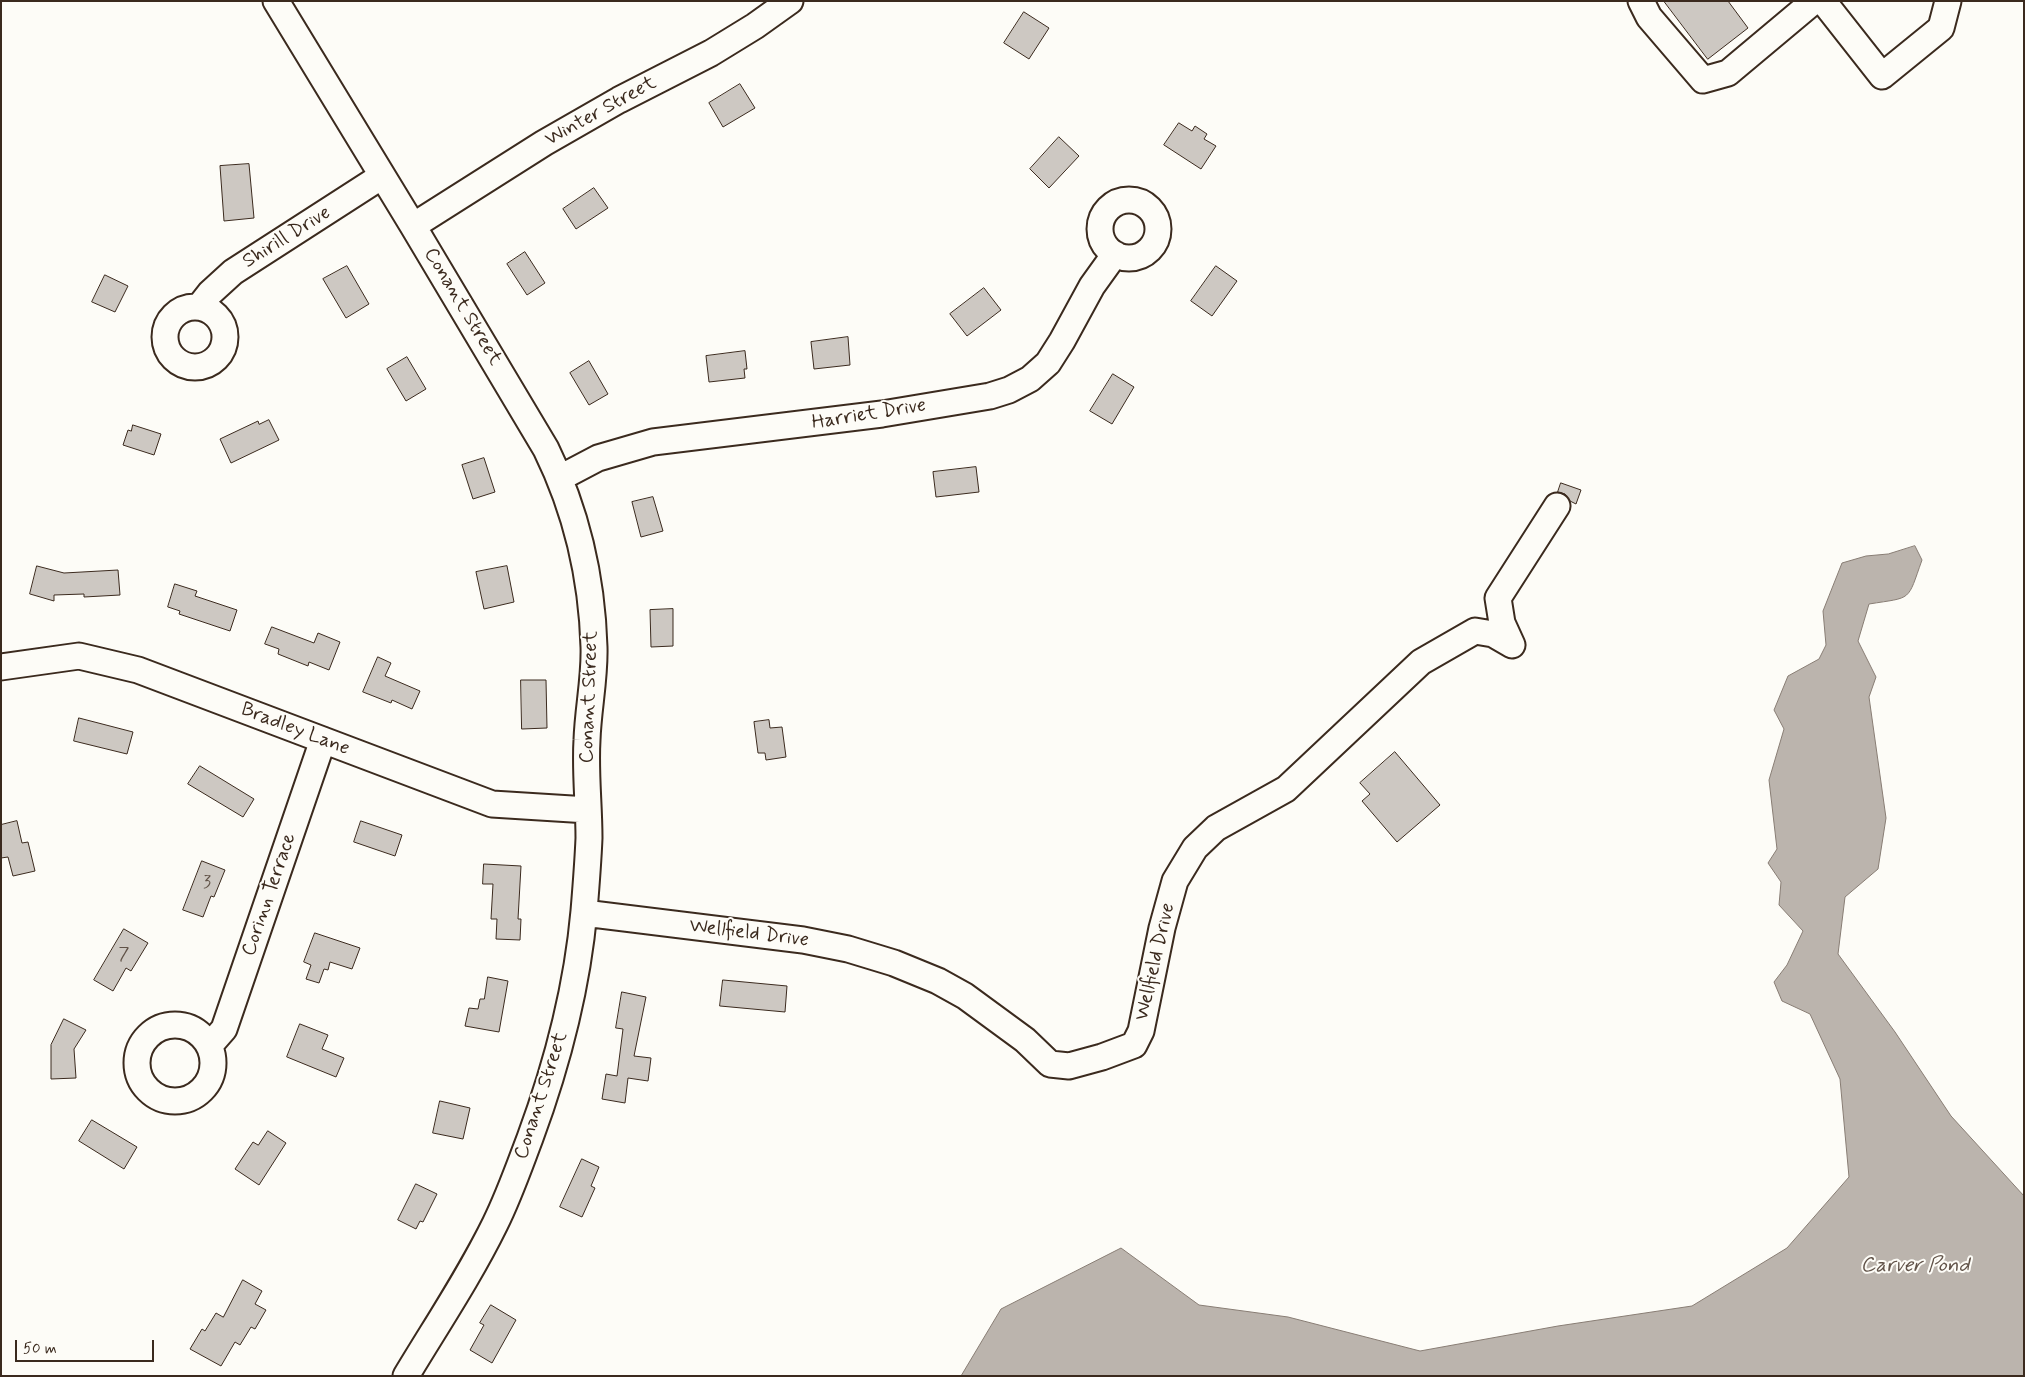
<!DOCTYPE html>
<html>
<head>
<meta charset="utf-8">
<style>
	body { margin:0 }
	#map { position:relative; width:2025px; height:1377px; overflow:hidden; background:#fdfcf7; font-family:Mynerve,sans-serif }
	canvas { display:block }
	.frame { position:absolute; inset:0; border:2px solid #3b2a1e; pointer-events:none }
	.scale { position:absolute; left:15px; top:1340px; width:139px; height:22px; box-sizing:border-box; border:2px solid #3b2a1e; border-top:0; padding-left:6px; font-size:15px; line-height:18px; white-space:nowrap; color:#3b2a1e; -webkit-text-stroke:4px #fdfcf7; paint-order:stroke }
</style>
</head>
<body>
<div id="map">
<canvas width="2025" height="1377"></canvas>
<div class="frame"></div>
<div class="scale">50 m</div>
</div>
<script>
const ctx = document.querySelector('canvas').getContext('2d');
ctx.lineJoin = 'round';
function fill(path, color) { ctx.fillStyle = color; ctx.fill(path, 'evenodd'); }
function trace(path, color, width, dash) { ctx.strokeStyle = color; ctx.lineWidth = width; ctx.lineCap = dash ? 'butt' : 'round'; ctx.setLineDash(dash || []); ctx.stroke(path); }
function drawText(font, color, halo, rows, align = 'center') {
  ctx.font = font + ' Mynerve,sans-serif'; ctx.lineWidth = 4; ctx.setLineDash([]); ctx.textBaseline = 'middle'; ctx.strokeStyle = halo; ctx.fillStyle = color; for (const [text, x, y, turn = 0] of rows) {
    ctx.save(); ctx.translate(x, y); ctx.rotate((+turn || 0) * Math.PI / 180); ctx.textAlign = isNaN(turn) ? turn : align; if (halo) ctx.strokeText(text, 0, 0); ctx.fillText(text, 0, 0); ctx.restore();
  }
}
const water = new Path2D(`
	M1915,546l7,14c-15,42 -9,37 -53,44l-11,37 18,36 -7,20 17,121 -8,51 -33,28 -7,57 57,78 56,84 73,80v180h-1063l40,-67 120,-61 78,57 89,12 132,34 138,-25 134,-20 95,-58 62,-71 -9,-98 -30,-65 -28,-13 -8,-19 13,-17 16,-34 -24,-26 2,-23 -13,-19 9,-14 -8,-69 15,-51 -10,-19 14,-34 31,-17 7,-14 -3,-34 19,-48 24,-7 22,-2z`);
const building = new Path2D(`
	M1664,1h64l20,27 -40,31z
	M1024,12l25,16 -20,31 -25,-16z
	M740,84l15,24 -32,19 -14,-24z
	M1179,123l13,8 3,-5 12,8 -3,5 12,7 -15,23 -37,-24z
	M1059,137l20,19 -30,32 -19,-19z
	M249,164l5,54 -30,3 -4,-55z
	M594,188l14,20 -32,21 -13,-20z
	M525,252l20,31 -18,12 -20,-31z
	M347,266l22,38 -23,14 -23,-39z
	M1216,266l21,15 -25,35 -21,-15z
	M105,275l23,11 -13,26 -23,-10z
	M984,288l17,22 -34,26 -17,-22z
	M848,337l2,28 -36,4 -3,-27z
	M745,351l2,18h-3l1,9 -36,4 -3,-26z
	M407,357l19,32 -20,12 -19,-32z
	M589,361l19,33 -19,11 -19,-32z
	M1113,374l21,13 -22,37 -22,-13z
	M269,420l10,20 -48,23 -11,-24 38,-18 1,3z
	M133,425l28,9 -7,21 -31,-10 5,-15 3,1z
	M484,458l11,34 -22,7 -11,-34z
	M976,467l3,25 -43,5 -3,-25z
	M1561,483l20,7 -5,14 -6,-3 -5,-7 -7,-2z
	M653,497l10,34 -22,6 -9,-35z
	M37,566l27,7 54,-3 2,25 -36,2v-3l-30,1v6l-24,-7z
	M507,566l7,36 -30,7 -8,-37z
	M175,584l22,7 -2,5 42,14 -7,21 -51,-17 1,-3 -12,-4z
	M673,609v37l-22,1 -1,-37z
	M272,627l42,16 4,-10 22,9 -11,28 -20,-8 -1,4 -30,-12 1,-5 -14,-5z
	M378,657l13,6 -6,13 35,15 -8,18 -20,-9 -1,3 -28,-11z
	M521,680h25l1,48 -25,1z
	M79,718l54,14 -6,22 -53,-13z
	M769,720l1,8 12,-1 4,30 -20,3 -1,-7h-7l-4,-31z
	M1395,752l45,53 -43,37 -35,-41 8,-7 -10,-11z
	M200,766l54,33 -11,18 -55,-33z
	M17,821l5,22 6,-1 7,29 -22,5 -5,-19 -7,1v-33z
	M361,821l41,14 -7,21 -41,-14z
	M202,861l23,9 -11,27 -3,-1 -8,21 -20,-7z
	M484,864l37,2 -3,53h3l-1,21 -24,-1 1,-20h-6l2,-35h-10z
	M124,929l24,14 -17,28 -5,-3 -13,23 -19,-11z
	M315,933l45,15 -8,21 -22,-7 -2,8 -4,-1 -5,14 -13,-4 5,-14 -7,-3z
	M488,977l20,4 -9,51 -34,-6 4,-18 9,1 2,-10h4z
	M723,980l64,6 -2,26 -65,-6z
	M622,992l24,5 -12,59 17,2 -3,23 -20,-3 -3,25 -23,-4 4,-25 11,2 6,-47 -7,-1z
	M64,1019l22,11 -12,19 2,29 -25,1v-34z
	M300,1024l28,11 -6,14 22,9 -8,19 -49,-20z
	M440,1101l30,7 -7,31 -30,-6z
	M92,1120l45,27 -13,22 -45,-28z
	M268,1131l18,12 -27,42 -24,-16 18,-27 5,3z
	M582,1159l17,8 -8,19 4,2 -13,29 -22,-10z
	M416,1184l21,10 -14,28 -3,-1 -4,8 -18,-9z
	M243,1280l19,11 -7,13 11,6 -11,19 -4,-2 -11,18 -5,-3 -14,24 -31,-17 12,-20 3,2 11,-18 7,4z
	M491,1305l25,15 -24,43 -22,-13 14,-25 -4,-2z`);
const minor = new Path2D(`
	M276,1l137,225 133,223c30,61 46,130 48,198 1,31 -6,62 -7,93 -2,32 2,65 2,98 -1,24 -3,49 -5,73 -7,78 -27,154 -54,227 -11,29 -21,58 -35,86 -26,53 -59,102 -89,152
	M1641,1l8,16 54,63 25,-7 86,-72
	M1823,1l59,75 59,-48 7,-27
	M1100 229a29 29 0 1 1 58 0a29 29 0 1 1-58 0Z
	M413,226l131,-83 75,-43 92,-47 44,-27 35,-25
	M165 337a30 30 0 1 1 60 0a30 30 0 1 1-60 0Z
	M199,307l11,-14 23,-21 149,-96
	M560,478l38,-20 55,-16 229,-28 108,-18 19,-6 21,-11 18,-16 14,-22 30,-55 23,-32
	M1,667l78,-11 59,14 354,134 96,6
	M584,913l219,27 45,9 46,14 44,18 27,15 60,44 25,24 19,2 33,-9 32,-12 7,-14 21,-103 13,-47 20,-33 21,-20 70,-39 135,-127 54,-31 18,3 19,11 -10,-22 -4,-25 59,-92
	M137 1063a38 38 0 1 1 76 0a38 38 0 1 1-76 0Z
	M210,1045l14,-16 99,-289`);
const numberNames = [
	["3",207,883],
	["7",124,955]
];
const streetNames = [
	["Winter Street",601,112,-29],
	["Shirill Drive",287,238,-32],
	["Conant Street",462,307,59],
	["Harriet Drive",869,415,-9],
	["Conant Street",590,697,-88],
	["Bradley Lane",295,730,21],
	["Corinn Terrace",270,895,-71],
	["Wellfield Drive",749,934,7],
	["Wellfield Drive",1156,962,-77],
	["Conant Street",542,1096,-72]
];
const waterNames = [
	["Carver Pond",1915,1267]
];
fill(water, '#bbb4ad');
trace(water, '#887d74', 1);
fill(building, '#cdc8c2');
trace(building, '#3b2a1e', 1);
trace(minor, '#3b2a1e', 29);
trace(minor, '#fdfcf7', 25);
drawText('18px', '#605247', null, numberNames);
drawText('20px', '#3b2a1e', '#fdfcf7', streetNames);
drawText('italic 21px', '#615349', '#fdfcf7', waterNames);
</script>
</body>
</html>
